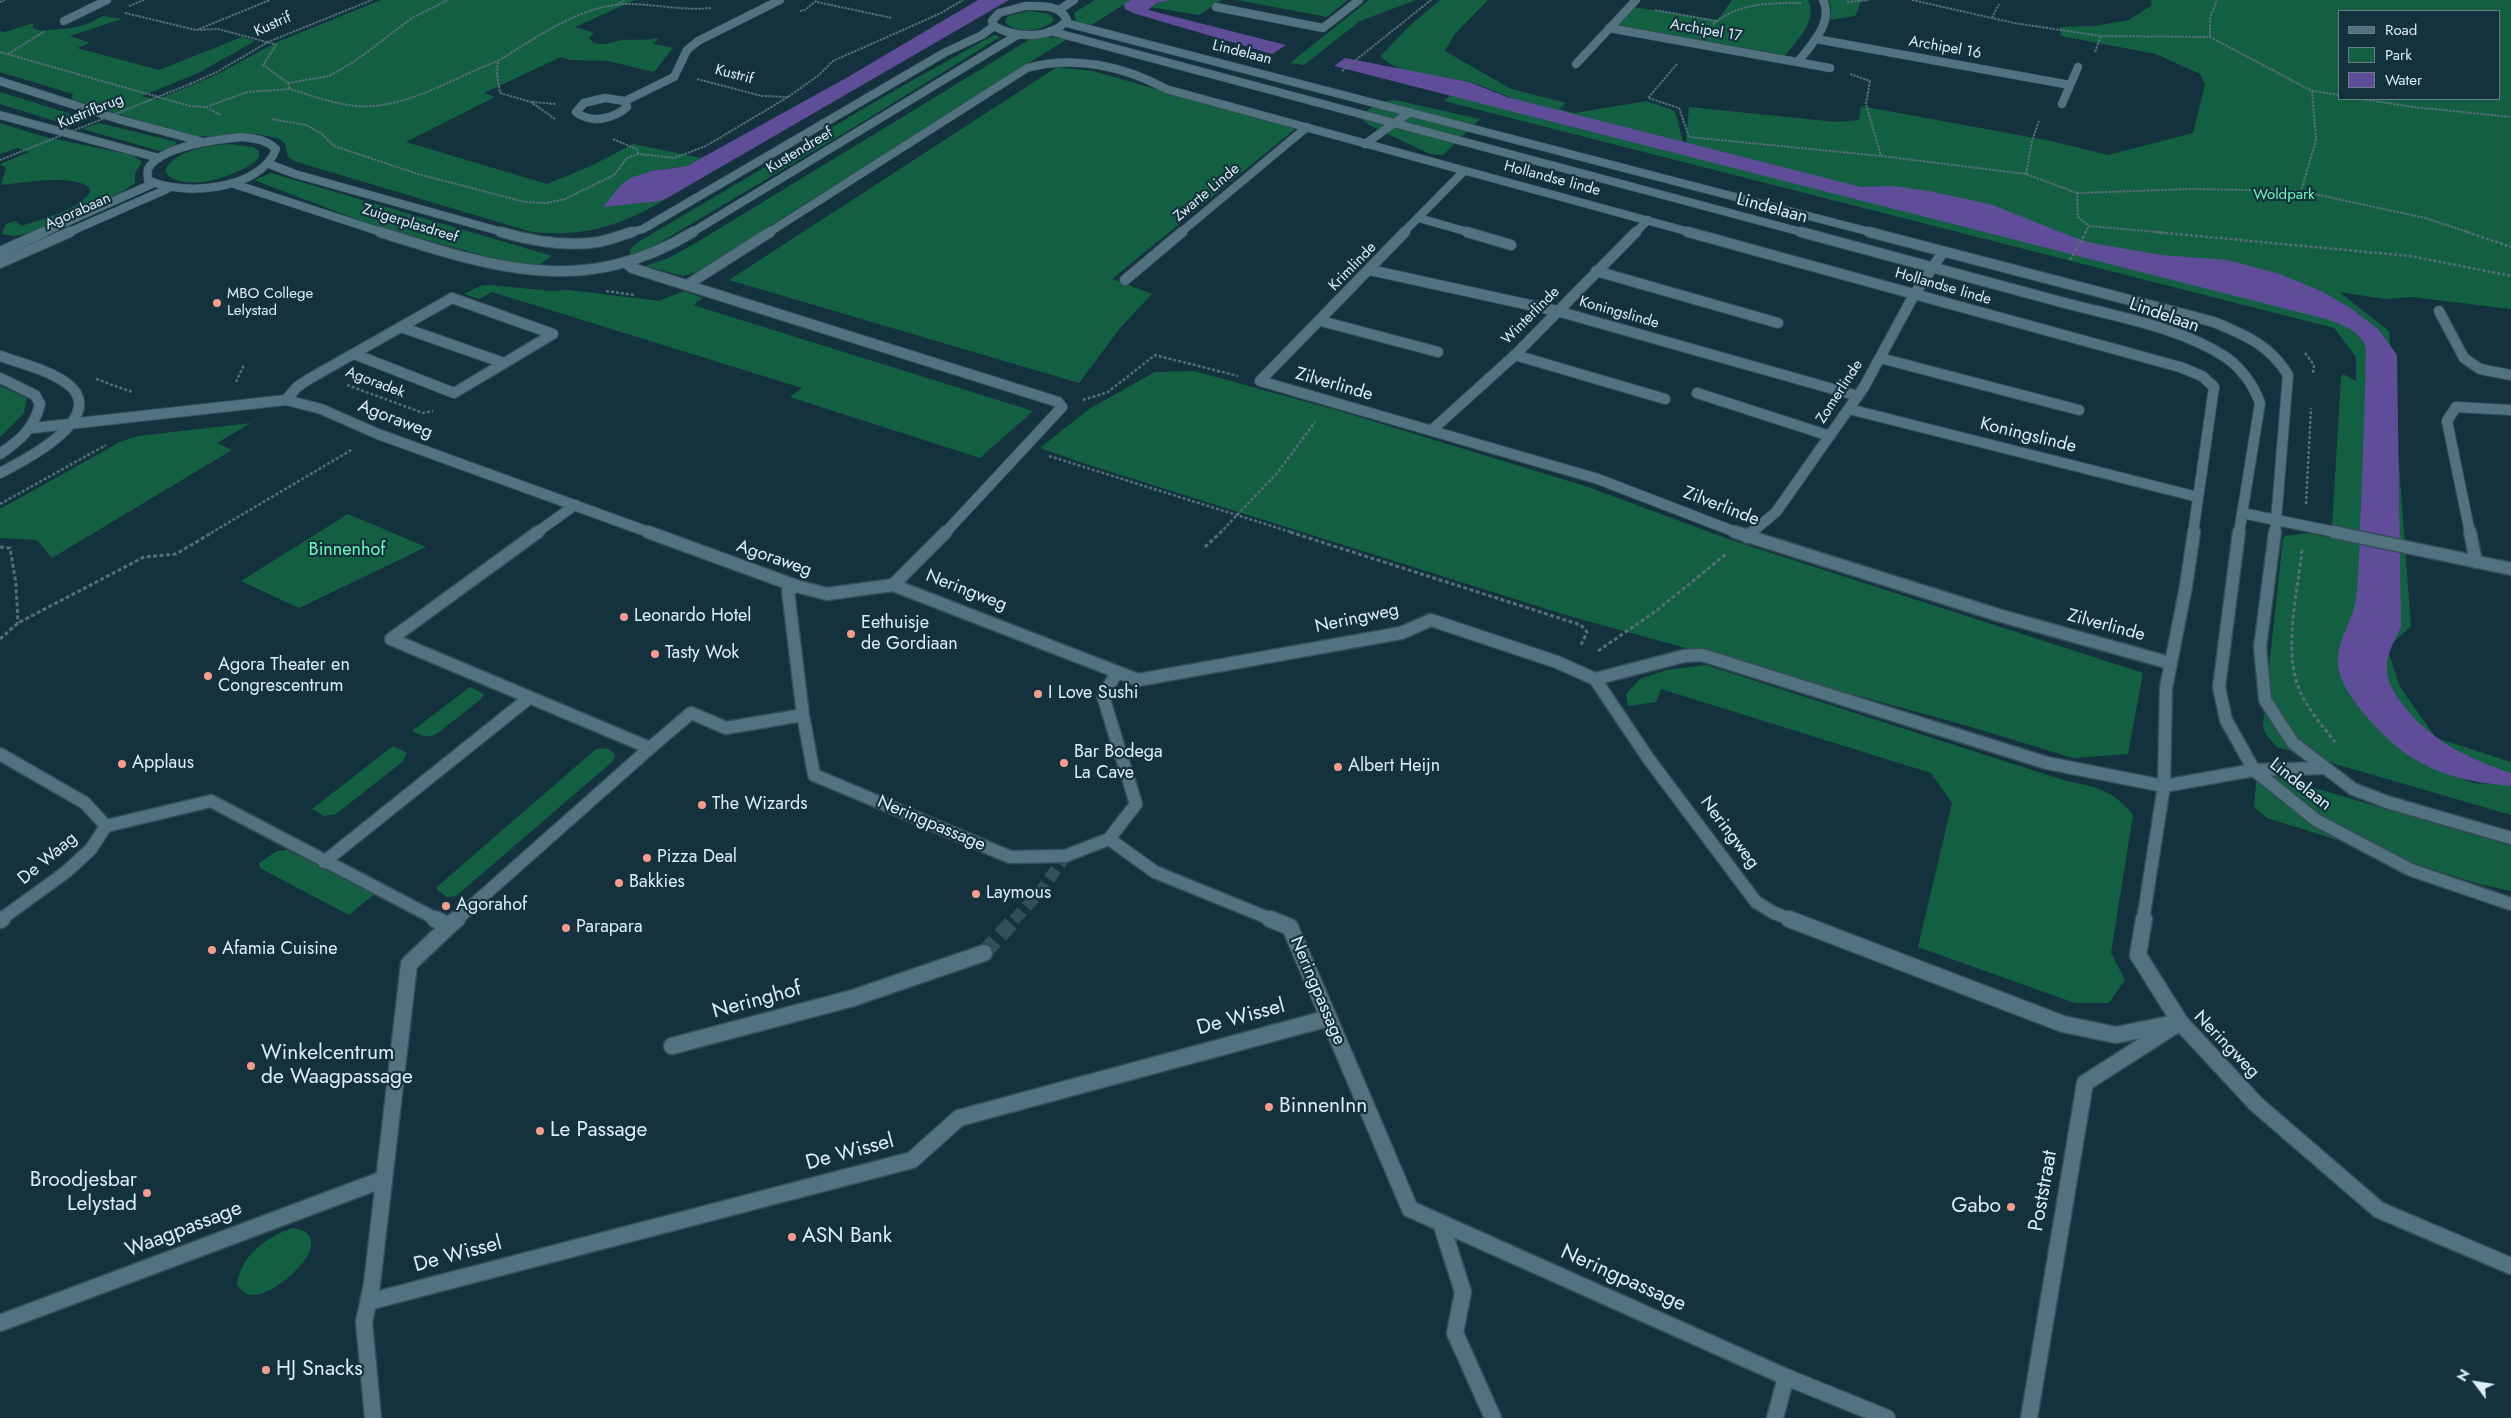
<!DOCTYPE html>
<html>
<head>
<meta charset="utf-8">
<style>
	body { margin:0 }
	#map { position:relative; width:2511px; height:1418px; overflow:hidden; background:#14323e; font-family:Jost,sans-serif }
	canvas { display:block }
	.legend { position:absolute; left:2338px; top:10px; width:162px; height:90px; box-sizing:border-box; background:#14323e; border:1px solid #647d87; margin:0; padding:6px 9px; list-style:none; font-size:15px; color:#dcedf5 }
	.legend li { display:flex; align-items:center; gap:10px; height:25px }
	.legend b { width:25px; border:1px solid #647d87 }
	.north { position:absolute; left:2451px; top:1358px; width:50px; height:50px; -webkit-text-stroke:4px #14323e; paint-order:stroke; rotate:301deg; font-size:14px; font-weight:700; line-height:20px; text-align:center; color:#dcedf5 }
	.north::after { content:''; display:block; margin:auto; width:18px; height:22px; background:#dcedf5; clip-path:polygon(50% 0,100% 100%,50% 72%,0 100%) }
</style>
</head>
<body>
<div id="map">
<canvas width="2511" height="1418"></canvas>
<ul class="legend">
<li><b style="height:6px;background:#537280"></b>Road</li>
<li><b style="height:14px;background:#126041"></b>Park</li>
<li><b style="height:14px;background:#604d99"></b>Water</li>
</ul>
<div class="north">N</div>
</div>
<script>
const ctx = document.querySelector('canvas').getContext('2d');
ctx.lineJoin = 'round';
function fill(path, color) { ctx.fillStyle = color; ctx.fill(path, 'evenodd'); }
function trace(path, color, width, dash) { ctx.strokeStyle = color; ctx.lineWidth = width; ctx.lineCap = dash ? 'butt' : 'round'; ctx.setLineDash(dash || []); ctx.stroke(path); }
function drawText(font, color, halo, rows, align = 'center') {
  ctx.font = font + ' Jost,sans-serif'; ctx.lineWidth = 4.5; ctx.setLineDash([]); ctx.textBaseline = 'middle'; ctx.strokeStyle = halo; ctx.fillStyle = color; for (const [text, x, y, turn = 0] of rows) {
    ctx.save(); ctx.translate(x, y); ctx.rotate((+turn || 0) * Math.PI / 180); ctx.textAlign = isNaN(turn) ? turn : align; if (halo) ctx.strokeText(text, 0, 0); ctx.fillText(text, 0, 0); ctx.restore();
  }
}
const green = new Path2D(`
	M381,0h254l-60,27 19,6 -5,5c7,11 23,4 33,2 13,-1 25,1 37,-2l-6,6 20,4 -19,24 -46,-11 -38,-1 -9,-3 -77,36 11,4 -89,45 141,42 44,-18 42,-22 68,14 -14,8 -35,5 8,30 9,-4c-42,27 -86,41 -137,35l-235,-70 -9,-5 -3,-13 -5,-5 -22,-5 -49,3 -24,-2 -114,-36 2,-5 -73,-22v-41l5,1 28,-9v5l9,3 30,-3 13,-3 18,-9 19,3 -52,17 20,7 -13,5 82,22 83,-33 13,4 -57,32 -56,23 14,4 60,-25 61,-33z
	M1095,0h36l-43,27 -12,-6 -2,-8z
	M1171,0h50l-22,15 -49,-8 6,-4z
	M1237,0h111l-21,17z
	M1369,0h47l-56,21 -56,44 -14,-2z
	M1440,0h48l-34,35 -9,16 66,38 55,14 -7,6 16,4 72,-12 28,10 8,31 3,1 3,-36 148,15 22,-2 2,-14 190,35 57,14 85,-22 12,-48 -5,-11 -44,-20 -95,-18 -1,-9 34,-1 35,-6 23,-15 -1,-5h360v309l-99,-12 -27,2 -46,-7 50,39 22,295 -24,22 13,39 36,51 75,24v53l-234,-68 -12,-14 -2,-9 20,-186 2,-2 24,-3 41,9v-12l-18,-4 9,-149 2,-3 13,7v-24l-22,-29 -890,-227 16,-13 58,12c-16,-5 -32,-13 -48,-18 -26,-7 -72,-5 -89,-26l25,-27zM2340,11h160v88h-160zM2418,762l85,23 -29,-2z
	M1732,0h76c10,20 -11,41 -23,55l-169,-30 17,-18 85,13z
	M1828,0h34l-7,16 -25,4 1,-13z
	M1029,11l21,3 4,6c-9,12 -40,14 -49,2l3,-6z
	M994,35l6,2 -144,89 -219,130 -7,-2v-5l10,-8 250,-148z
	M1047,37l20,2 -370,233 -14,4 -38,-10 24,-8 30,-17 333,-203z
	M1057,67l36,4 202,58 -183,150 40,15 -32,34 -41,55 -350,-103z
	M0,92l84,26 -16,7 -68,-21z
	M1395,100l85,19 -37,36 -13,-1 -59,-28 -8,-6c2,-14 20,-19 32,-20z
	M0,123l45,14 88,18 9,7 -7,11v10l-14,10 -92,41 -15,2 -12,-2 4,-10 10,-3 5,5c16,-5 64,-18 69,-35l-1,-4c-20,-13 -65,-4 -88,-2l5,-17 -6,-4 29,-12 -12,-4 -17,6z
	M99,123l78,19 -2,3 -15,6 -78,-22z
	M230,144l23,3 6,4v6c-13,18 -80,39 -94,14 10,-22 44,-25 65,-27z
	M271,173l281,83 -13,9 -16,1 -149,-40 -120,-46z
	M489,285l64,6 16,-1 90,11 25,-10 19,7 -10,7 340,106 -53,47 -190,-61 12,-9 -310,-96 -13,7 -15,-5 16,-8z
	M1194,371l146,40 248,76 143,53 412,133 -15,81 -55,4 -105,-32 -402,-111 -480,-151 -46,-16 49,-39 66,-37z
	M0,386l27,12 -3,15 -24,24z
	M251,423l-34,20 15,7 -180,108 -15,-18 -37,-2v-29l122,-68 16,-5z
	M348,514l78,33 -127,61 -58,-27z
	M1706,665l360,116c31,6 47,9 67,34l-22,138 14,27 -16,23h-34l-157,-56 34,-144 -21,-30 -270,-84 -5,13 -28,4 -2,-12 14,-15 27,-9z
	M470,687l14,7 -4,6 -41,32c-10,7 -17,4 -27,-1z
	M393,746l14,7 -5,9 -66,52 -12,2 -12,-7z
	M606,748l9,6 -2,7 -157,135 -9,1 -10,-7 1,-4 158,-137z
	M2257,771l254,75v45l-32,-7 -212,-66 -13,-11z
	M287,850l87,44 -25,21 -89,-47 -1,-5 18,-12z
	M293,1228c49,7 -13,67 -40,67 -7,0 -12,-5 -16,-10 3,-29 30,-49 56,-57z`);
const water = new Path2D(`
	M978,0h31l-340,197 -9,4 -57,6 20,-24 10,-6 19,-6 35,-5 161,-89z
	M1131,0h40l-15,3 -8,7 138,35 -14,9 -139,-41 -8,-4 -1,-5z
	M1345,58l124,24 38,15 354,90 32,-1 36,5 64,14 77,31 22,7 70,12 65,5 53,14 43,18 29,17 27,21 18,25 4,272c-7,15 -15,27 -14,43 0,11 6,20 11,28 27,40 68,60 113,75v13c-63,-5 -104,-21 -145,-70 -11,-13 -23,-29 -27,-45 -6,-26 14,-48 17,-73 4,-31 3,-63 5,-94 2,-52 4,-104 5,-156 -6,-25 -54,-32 -76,-38l-956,-244z`);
const minorTunnelFar1 = new Path2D(`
	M1014,920l27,-29 24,-35`);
const minorTunnel = new Path2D(`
	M984,953l31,-34`);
const pathFar2 = new Path2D(`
	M1912,0l102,23 87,13 109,1 102,54 4,49 -15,51
	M0,2l5,-2
	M817,2l75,16
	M1847,2l22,-2
	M617,5l7,-5
	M129,6l15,-6
	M1655,10l61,11
	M800,11l5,-1 12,-10
	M125,13l71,17 22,-1 56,15 2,1 -13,20 25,18 2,6c26,8 54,19 82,17 44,-3 85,-30 126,-45
	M1992,18l7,-14
	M1713,24c26,-21 55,-21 88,-21
	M199,29l71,-29
	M2210,37v-19l7,-18
	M0,52l190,54 16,1 15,8
	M2095,52l6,-16
	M8,54l37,-23
	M1677,64l-29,34 31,10 10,29 192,19 145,18 51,19 1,24 11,9 79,7
	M1342,71l89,-71
	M1850,74l20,7 -4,23 15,52
	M697,79l65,17 26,1
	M288,83l41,-7 26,-15 57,-43 36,-18
	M190,84l27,-12 51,-30 104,-42
	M2312,91l28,4
	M2362,99l51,8 98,10
	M532,102l24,2
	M206,107l41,-15 43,-3
	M272,119l34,6 16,9 12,12 84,28 107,28 22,1 18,-4 49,-24 13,-17 12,-4 35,4 32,-12 82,-49 31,-22 14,-14 108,-48 22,-13
	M555,119l-24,-17 -31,-9 -3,-19 1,-13c38,-23 82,-56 129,-57 28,0 56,7 84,4
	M613,139l23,10 3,5
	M2026,174l6,-33 7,-20
	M2077,193l114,-4 110,2 124,27 46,15
	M2085,233l4,-7`);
const pathFar1 = new Path2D(`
	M2155,232l255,24 101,20
	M2467,232l44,15
	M2070,260l16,-28
	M606,291l29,4
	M2305,353l9,12 -1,9
	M96,379l36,13
	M236,382l8,-17
	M347,385l76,28 10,-2
	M1083,400l25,-8 47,-37 83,21
	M1049,456l245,77
	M0,504l106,-59
	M2306,504l5,-96
	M211,533l142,-84
	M1220,533l58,-61 37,-50`);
const path = new Path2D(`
	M1290,532l291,93 6,7 -7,15
	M0,547l10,1 6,36 2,39
	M1205,547l16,-15
	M2302,550c-4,41 -17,89 -6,130 6,23 25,44 39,62
	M0,639l18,-16 126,-66 32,-3 37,-22
	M1598,651l58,-40 70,-57`);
const serviceFar3 = new Path2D(`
	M1419,218l52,15
	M1180,233l127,-106`);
const serviceFar2 = new Path2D(`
	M1467,232l44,13
	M1596,271l182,52
	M1125,280l57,-48
	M1321,321l117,31
	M401,327l103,36
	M354,354l100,39 99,-59 -101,-36
	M1515,355l150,44
	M1880,358l199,52
	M1697,393l133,43
	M2242,513l98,20
	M2470,533l-23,-112 9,-14 55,3`);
const serviceFar1 = new Path2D(`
	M2334,532l177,37
	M2470,532l6,30
	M0,754l85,49 21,23 -15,23 -25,23 -66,48`);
const service = new Path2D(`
	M0,920l2,-1`);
const pedestrianFar2 = new Path2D(`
	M1370,270l187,41 301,85
	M1849,409l349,88
	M536,533l39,-28`);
const pedestrianFar1 = new Path2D(`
	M538,532l-147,107 259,109 41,-35 35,15 77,-13
	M796,586l-8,5 15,124 11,60 196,82 55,-1
	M106,826l105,-25 227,119
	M1109,839l46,33 118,48
	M324,862l205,-164
	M456,920l194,-172`);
const pedestrian = new Path2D(`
	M1270,919l20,8 120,282 376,168 101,41
	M449,926l8,-7
	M1441,1223l22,69 -8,41 38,85
	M368,1302l544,-142 47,-42 370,-100
	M0,1323l384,-144
	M373,1418l-9,-96 8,-38 37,-320 40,-38 -14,-7
	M1775,1418l11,-41
	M2029,1418l56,-335 89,-57`);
const minorFar3 = new Path2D(`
	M1216,7l107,21 36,-28
	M64,21l43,-21
	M1609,28l221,40
	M1816,39l254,46
	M1798,62c13,-17 36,-40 25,-62
	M1576,64l60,-64
	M605,98l20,3 2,6c-14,12 -36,17 -51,5l8,-9z
	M625,101l49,-24 13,-27 11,-9 82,-41
	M2062,104l16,-37
	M1365,144l45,-32
	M768,233l259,-165c47,-13 97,-2 139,21l527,144
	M1403,233l61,-62
	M1635,233l13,-13`);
const minorFar2 = new Path2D(`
	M1688,232l492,135 22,9 12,11 -21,146
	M625,262l7,6 426,134 4,5 -117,126
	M687,285l83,-53
	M2439,311l25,47 16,11 31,6
	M1260,381l338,98 140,54
	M1260,381l145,-149
	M286,400l11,-13 12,-8 143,-81
	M1432,430l83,-75 121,-123
	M1751,533l25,-21 88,-125 50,-92 29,-43`);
const minorFar1 = new Path2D(`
	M1735,532l263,83 172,48
	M2194,532l-8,54 -20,102 -2,98 90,-16 69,-2
	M1747,537l6,-5
	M893,585l53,-53
	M1065,856l44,-17 27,-35 -33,-108 14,-24`);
const minor = new Path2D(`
	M672,1046l181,-48 131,-45`);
const tertiaryFar3 = new Path2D(`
	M42,233l110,-49
	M67,233l100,-44`);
const tertiaryFar2 = new Path2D(`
	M0,252l44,-20
	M0,263l70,-31
	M0,356c20,7 65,18 76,37 19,32 -55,69 -76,80
	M0,378l35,17 5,9c-6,25 -20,36 -40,50
	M33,428l253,-28 35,9 57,25 273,99`);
const tertiaryFar1 = new Path2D(`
	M648,532l148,54 31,8 66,-9 245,95 263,-47 30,-13 126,42 38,17 53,79 108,144 18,11 19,7
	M1595,679l89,-23 18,-1 345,108 117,23 -21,134`);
const tertiary = new Path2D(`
	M1789,919l274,105 53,11 64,-13
	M2144,919l-6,36 42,67 76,82 123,106 132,56`);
const secondaryFar2 = new Path2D(`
	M1025,6c15,0 35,-2 42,14 -17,20 -52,18 -73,6l-2,-5 7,-8z
	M1059,10l15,-10
	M1066,23l808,210
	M1050,31l755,202
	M0,81l121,39 79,21
	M0,115l159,43
	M242,137c13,2 24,2 34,12 -15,41 -93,48 -128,31 0,-3 -1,-8 0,-11 11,-23 72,-30 94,-32z
	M269,164l26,10 211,59
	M231,183l153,50
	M628,233l15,-4 301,-176 38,-18 12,-9
	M691,233l328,-199`);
const secondaryFar1 = new Path2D(`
	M380,232c112,35 203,67 313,0
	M501,232c31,9 65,15 97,10 12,-2 23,-7 34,-10
	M1801,232c88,24 176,47 264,71 53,14 115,24 162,55 16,12 26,26 33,45l-21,130
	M1869,232l345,90c31,13 56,23 74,53l-13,158`);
const secondary = new Path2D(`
	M2239,532l-20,155 7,33 28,50 62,50 95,50 100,34
	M2275,532l-15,115 5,53 28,43 60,46 34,13 124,36`);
const pathBridge = new Path2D(`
	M0,160l190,-76`);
const markers = [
	[217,303,5,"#f49d8c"],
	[624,617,5,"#f49d8c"],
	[851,634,5,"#f49d8c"],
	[655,654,5,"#f49d8c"],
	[208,676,5,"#f49d8c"],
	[1038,694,5,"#f49d8c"],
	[1064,763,5,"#f49d8c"],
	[122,764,5,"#f49d8c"],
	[1338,767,5,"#f49d8c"],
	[702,805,5,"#f49d8c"],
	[647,858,5,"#f49d8c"],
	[619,883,5,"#f49d8c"],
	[976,894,5,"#f49d8c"],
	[446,906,5,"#f49d8c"],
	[566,928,5,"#f49d8c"],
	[212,950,5,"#f49d8c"],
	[251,1066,5,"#f49d8c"],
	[1269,1107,5,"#f49d8c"],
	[540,1131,5,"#f49d8c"],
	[147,1193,5,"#f49d8c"],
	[2011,1207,5,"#f49d8c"],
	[792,1237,5,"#f49d8c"],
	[266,1370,5,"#f49d8c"]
];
const farStreetnames = [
	["Kustrif",273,25,-24],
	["Archipel 17",1706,31,10],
	["Archipel 16",1945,48,10],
	["Lindelaan",1242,53,14],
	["Kustrif",734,75,15],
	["Kustrifbrug",91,112,-22],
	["Kustendreef",800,151,-31],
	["Hollandse linde",1552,179,15],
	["Zwarte Linde",1207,193,-40],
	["Agorabaan",78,212,-24],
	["Zuigerplasdreef",410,224,17],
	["Krimlinde",1353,267,-46],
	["Hollandse linde",1943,287,16],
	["Koningslinde",1619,313,16],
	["Winterlinde",1531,316,-45],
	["Agoradek",375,383,21],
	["Zomerlinde",1840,392,-57]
];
const farParknames = [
	["Woldpark",2284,195]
];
const farPoinames = [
	["MBO College",227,294],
	["Lelystad",227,311]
];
const streetNames = [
	["Lindelaan",1772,209,15],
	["Lindelaan",2164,316,19],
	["Zilverlinde",1334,385,16],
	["Agoraweg",395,420,21],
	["Koningslinde",2028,436,14],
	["Zilverlinde",1721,507,21],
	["Agoraweg",774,559,19],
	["Neringweg",966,591,21],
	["Neringweg",1357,619,-12],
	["Zilverlinde",2106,626,15],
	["Lindelaan",2300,785,38],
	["Neringpassage",931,824,23],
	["Neringweg",1729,833,53],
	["De Waag",48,859,-40],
	["Neringpassage",1317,991,67],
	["Neringweg",2226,1045,46]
];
const parkNames = [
	["Binnenhof",347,551]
];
const poiNames = [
	["Leonardo Hotel",634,617],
	["Eethuisje",861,624],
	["de Gordiaan",861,645],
	["Tasty Wok",665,654],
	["Agora Theater en",218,666],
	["Congrescentrum",218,687],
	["I Love Sushi",1048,694],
	["Bar Bodega",1074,753],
	["La Cave",1074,774],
	["Applaus",132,764],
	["Albert Heijn",1348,767],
	["The Wizards",712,805],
	["Pizza Deal",657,858],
	["Bakkies",629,883],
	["Laymous",986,894],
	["Agorahof",456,906],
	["Parapara",576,928],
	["Afamia Cuisine",222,950]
];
const nearStreetnames = [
	["Neringhof",757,1001,-15],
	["De Wissel",1241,1018,-15],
	["De Wissel",850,1153,-15],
	["Poststraat",2044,1191,-80],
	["Waagpassage",184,1230,-21],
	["De Wissel",458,1255,-15],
	["Neringpassage",1623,1279,24]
];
const nearPoinames = [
	["Winkelcentrum",261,1054],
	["de Waagpassage",261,1078],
	["BinnenInn",1279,1107],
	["Le Passage",550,1131],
	["Broodjesbar",137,1181,"right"],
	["Lelystad",137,1205,"right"],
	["Gabo",2001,1207,"right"],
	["ASN Bank",802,1237],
	["HJ Snacks",276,1370]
];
fill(green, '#126041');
fill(water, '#604d99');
trace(minorTunnelFar1, '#324e59', 12, [12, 6]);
trace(minorTunnel, '#324e59', 16, [16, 8]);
trace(serviceFar3, '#354d57', 9);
trace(serviceFar2, '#354d57', 12);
trace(serviceFar1, '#354d57', 15);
trace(service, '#354d57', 19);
trace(pedestrianFar2, '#354d57', 12);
trace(pedestrianFar1, '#354d57', 15);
trace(pedestrian, '#354d57', 19);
trace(minorFar3, '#354d57', 9);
trace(minorFar2, '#354d57', 12);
trace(minorFar1, '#354d57', 15);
trace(minor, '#354d57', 19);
trace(tertiaryFar3, '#354d57', 9);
trace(tertiaryFar2, '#354d57', 12);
trace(tertiaryFar1, '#354d57', 15);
trace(tertiary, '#354d57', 19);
trace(secondaryFar2, '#354d57', 9);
trace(secondaryFar1, '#354d57', 12);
trace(secondary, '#354d57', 15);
trace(pathFar2, '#546e78', 2, [2.5, 1]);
trace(pathFar1, '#546e78', 2.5, [3, 2]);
trace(path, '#546e78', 3, [4, 2.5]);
trace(serviceFar3, '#537280', 8);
trace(serviceFar2, '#537280', 10);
trace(serviceFar1, '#537280', 12);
trace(service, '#537280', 16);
trace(pedestrianFar2, '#537280', 10);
trace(pedestrianFar1, '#537280', 12);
trace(pedestrian, '#537280', 16);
trace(minorFar3, '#537280', 8);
trace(minorFar2, '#537280', 10);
trace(minorFar1, '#537280', 12);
trace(minor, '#537280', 16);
trace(tertiaryFar3, '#537280', 8);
trace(tertiaryFar2, '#537280', 10);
trace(tertiaryFar1, '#537280', 12);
trace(tertiary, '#537280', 16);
trace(secondaryFar2, '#537280', 8);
trace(secondaryFar1, '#537280', 10);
trace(secondary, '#537280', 12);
trace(pathBridge, '#546e78', 2, [2.5, 1]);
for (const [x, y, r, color] of markers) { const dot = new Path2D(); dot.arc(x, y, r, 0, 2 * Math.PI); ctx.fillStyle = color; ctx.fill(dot); trace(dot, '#14323e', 2); }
drawText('15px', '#dcedf5', '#14323e', farStreetnames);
drawText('15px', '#70f9ba', '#14323e', farParknames);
drawText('15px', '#dcedf5', '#14323e', farPoinames, 'left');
drawText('18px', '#dcedf5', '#14323e', streetNames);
drawText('18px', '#70f9ba', '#14323e', parkNames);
drawText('18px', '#dcedf5', '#14323e', poiNames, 'left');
drawText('21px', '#dcedf5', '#14323e', nearStreetnames);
drawText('21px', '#dcedf5', '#14323e', nearPoinames, 'left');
</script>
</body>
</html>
